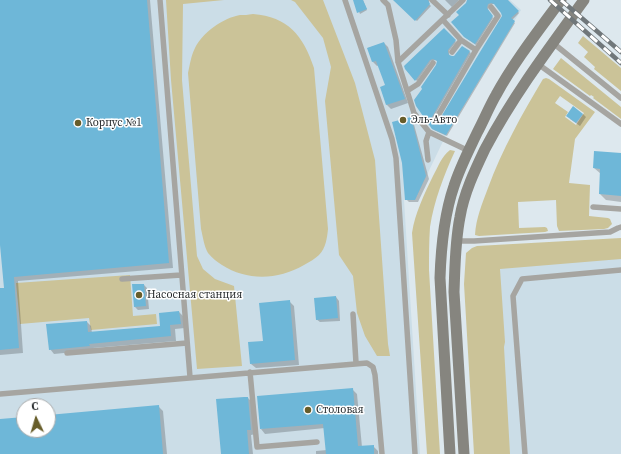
<!DOCTYPE html>
<html>
<head>
<meta charset="utf-8">
<style>
	body { margin:0 }
	#map { position:relative; width:621px; height:454px; overflow:hidden; background:#dde8ee; font-family:"Source Serif 4",serif }
	canvas { display:block }
	.north { position:absolute; left:16px; top:398px; width:40px; height:40px; box-sizing:border-box; background:#fff; border:1px solid #a8aaab; border-radius:50%; rotate:355deg; font-size:11px; font-weight:700; line-height:16px; text-align:center; color:#262a2c }
	.north::after { content:''; display:block; margin:auto; width:14px; height:18px; background:#675d2a; clip-path:polygon(50% 0,100% 100%,50% 72%,0 100%) }
</style>
</head>
<body>
<div id="map">
<canvas width="621" height="454"></canvas>
<div class="north">С</div>
</div>
<script>
const ctx = document.querySelector('canvas').getContext('2d');
ctx.lineJoin = 'round';
function fill(path, color) { ctx.fillStyle = color; ctx.fill(path, 'evenodd'); }
function trace(path, color, width, dash) { ctx.strokeStyle = color; ctx.lineWidth = width; ctx.lineCap = dash ? 'butt' : 'round'; ctx.setLineDash(dash || []); ctx.stroke(path); }
function drawText(font, color, halo, rows, align = 'center') {
  ctx.font = font + ' "Source Serif 4",serif'; ctx.lineWidth = 3; ctx.setLineDash([]); ctx.textBaseline = 'middle'; ctx.strokeStyle = halo; ctx.fillStyle = color; for (const [text, x, y, turn = 0] of rows) {
    ctx.save(); ctx.translate(x, y); ctx.rotate((+turn || 0) * Math.PI / 180); ctx.textAlign = isNaN(turn) ? turn : align; if (halo) ctx.strokeText(text, 0, 0); ctx.fillText(text, 0, 0); ctx.restore();
  }
}
const built = new Path2D(`
	M0,0h510l11,10 -75,125 -31,65h-11l16,254h-420zM24,406h24v24h-24z
	M621,244v210h-125l-11,-199z`);
const green = new Path2D(`
	M166,0h58l-41,4 -1,76 15,176 6,13 12,10 19,7 8,80 -45,3 -26,-289z
	M291,0h32l32,83 20,77 13,184 2,12h-13l-12,-20 -8,-23 -4,-37 -14,-21 -14,-154 6,-34 -8,-29 -28,-36z
	M253,14c35,3 50,21 61,54l14,161c-1,9 -2,19 -9,26 -4,4 -10,7 -15,10 -26,15 -57,16 -82,0 -5,-3 -10,-7 -14,-12 -4,-7 -5,-16 -7,-24l-13,-156c2,-9 3,-17 7,-25 7,-15 28,-30 45,-33 4,0 8,0 13,-1z
	M583,36l38,32v23l-27,-22 1,-2 -11,-10 4,-5 -10,-9z
	M561,58l60,49v12l-28,-21 1,-1 -3,-2 -1,1 -37,-27z
	M546,78l3,1 46,33 -20,27 -6,44 21,2 -1,31 19,2 2,1 2,5 -4,4 -4,1 -45,2 -2,-5 -1,-26 -38,2 1,26 26,-1 2,1 1,3 -3,1 -66,4 -4,-1c1,-17 7,-31 13,-47 14,-38 34,-74 55,-109zM560,96l24,17 -8,12 -11,-8 3,-5 -13,-9z
	M450,150l5,1c-11,24 -21,50 -25,76 -1,14 -1,29 -1,43l11,184h-13l-15,-221c3,-20 12,-38 21,-57 5,-9 8,-19 17,-26z
	M621,238v21l-121,10 5,73 -1,5 6,107h-36l-10,-170 2,-31 6,-5 5,-2z
	M130,275l3,41 23,-2 1,10 -66,6 -2,-12 -69,6 -4,-41z`);
const shadow = new Path2D(`
	M0,0h150l23,268 -155,13 5,72 -23,2v-66h5l-5,-56z
	M354,0h9l4,10 -7,4z
	M394,0h35v4l2,2 -14,15z
	M445,0h14l-7,7z
	M468,0h39l12,13 -7,7 3,3 -68,113 -13,-6 -17,-25 20,-39 1,-5 -3,-1 -4,1 -14,20 -12,-13 39,-39 12,13 -7,9v3l1,2 5,1 7,-10 9,6 -38,65v5l5,1 65,-105v-6l-8,-9h-3l-3,1 -1,5 5,8 -17,27 -10,-7 -6,-23 8,-13z
	M384,43l4,4 20,56 -17,6 -4,-4 -6,-17 5,-2 -7,-21 -2,1 -4,-4 -5,-14z
	M583,114l3,3 -6,9 -10,-7z
	M410,119l3,2 16,58 -11,23h-9l-3,-3z
	M621,154v48l-15,-2 -6,-6 1,-20 -7,-6z
	M144,285l3,3 2,21 -11,1 -3,-3z
	M336,297l3,4 1,20 -20,1 -4,-3z
	M289,301l5,5 5,59 -43,3 -5,-4z
	M179,312l5,5 1,11 -10,1 1,12 -83,7 1,2 -40,4 -4,-5 37,-27 4,4 1,7 69,-6z
	M352,389l5,5 5,53 11,-1 5,5v3h-62v-3l11,-1 -2,-22 -60,6 -4,-5z
	M248,398l5,5 3,31 -5,1 2,19h-35h4z
	M158,406l5,5 4,43h-167v-34l24,-2v12h24v-14z`);
const building = new Path2D(`
	M0,0h147l22,263 -155,14 5,71 -19,2v-62h4l-4,-43z
	M353,0h10l4,9 -10,4z
	M393,0h35l2,4 -15,17z
	M467,0h41l11,11 -8,7 4,3 -69,114 -14,-6 -16,-23 -2,-6 8,-11 -1,-2 15,-22 1,-4 -4,-2 -3,1 -15,21 -10,-12 -1,-3 40,-38 12,12 -8,10v2l1,3 3,1h2l8,-10 8,5 -38,66v2l2,3 2,1 2,-1 42,-70 22,-36 -1,-3 -7,-9 -3,-1 -3,1 -1,4 6,8 -18,28 -11,-7 -13,-15 8,-7 -3,-3 10,-9z
	M384,42l21,57 -19,6 -6,-18 5,-2 -9,-24 -4,1 -5,-14z
	M573,106l10,8 -7,9 -10,-7z
	M411,117l15,59 -11,24h-10l-3,-37 -10,-41z
	M594,151l27,2v43l-22,-2 1,-25 -7,-1z
	M132,284h12l2,22 -12,1z
	M336,296l2,22 -22,2 -2,-22z
	M290,300l5,60 -45,4 -2,-22 15,-1 -4,-38z
	M179,311l2,13 -11,1 1,11 -82,8 1,2 -41,4 -3,-26 41,-3 1,11 72,-6 -1,-13z
	M353,388l5,58 16,-1v9h-48l-3,-30 -63,5 -3,-33z
	M244,397h4l3,33h-4l2,24h-28l-5,-55z
	M159,405l4,49h-163v-35l24,-2v13h24v-15z`);
const service = new Path2D(`
	M160,0l30,377
	M345,0l47,139 4,19 19,296
	M383,0l5,5 8,35 2,22 16,51 15,19 40,19
	M432,0l16,15
	M443,20l18,20 15,10
	M553,43l68,55
	M452,52l9,-12
	M398,62l65,-62
	M538,64l83,60
	M407,91l11,-7 15,-21
	M436,119l40,-69 22,-34 -7,-9
	M428,160l-2,-19 3,-9
	M593,207l28,2
	M457,241h17l136,-9 8,-4 3,-1
	M122,279l59,-4
	M353,314l3,49
	M67,353l120,-10
	M250,372l7,75 60,-5
	M0,394l367,-31 6,4 2,8 7,79
	M525,454l-12,-158 9,-17 99,-9`);
const secondary = new Path2D(`
	M450,454l-10,-176c1,-31 4,-63 14,-92 6,-19 15,-36 23,-53 7,-13 12,-26 19,-38 18,-33 43,-65 65,-95
	M464,454l-10,-162c1,-25 1,-50 6,-75 4,-24 15,-47 25,-68 28,-53 64,-101 99,-149`);
const rail = new Path2D(`
	M550,0l71,63
	M561,0l60,52`);
const markers = [
	[403,120,4,"#675d2a"],
	[78,123,4,"#675d2a"],
	[139,295,4,"#675d2a"],
	[308,410,4,"#675d2a"]
];
const poiNames = [
	["Эль-Авто",411,120],
	["Корпус №1",86,123],
	["Насосная станция",147,295],
	["Столовая",316,410]
];
fill(built, '#cbdde7');
fill(green, '#cbc398');
fill(shadow, '#0003');
fill(building, '#6eb7d8');
trace(service, '#a6a5a1', 5.5);
trace(secondary, '#86857f', 11);
trace(rail, '#70777a', 4.5);
trace(rail, '#fff', 3, [9]);
for (const [x, y, r, color] of markers) { const dot = new Path2D(); dot.arc(x, y, r, 0, 2 * Math.PI); ctx.fillStyle = color; ctx.fill(dot); trace(dot, '#fff', 1.5); }
drawText('11px', '#262a2c', '#fff', poiNames, 'left');
</script>
</body>
</html>
